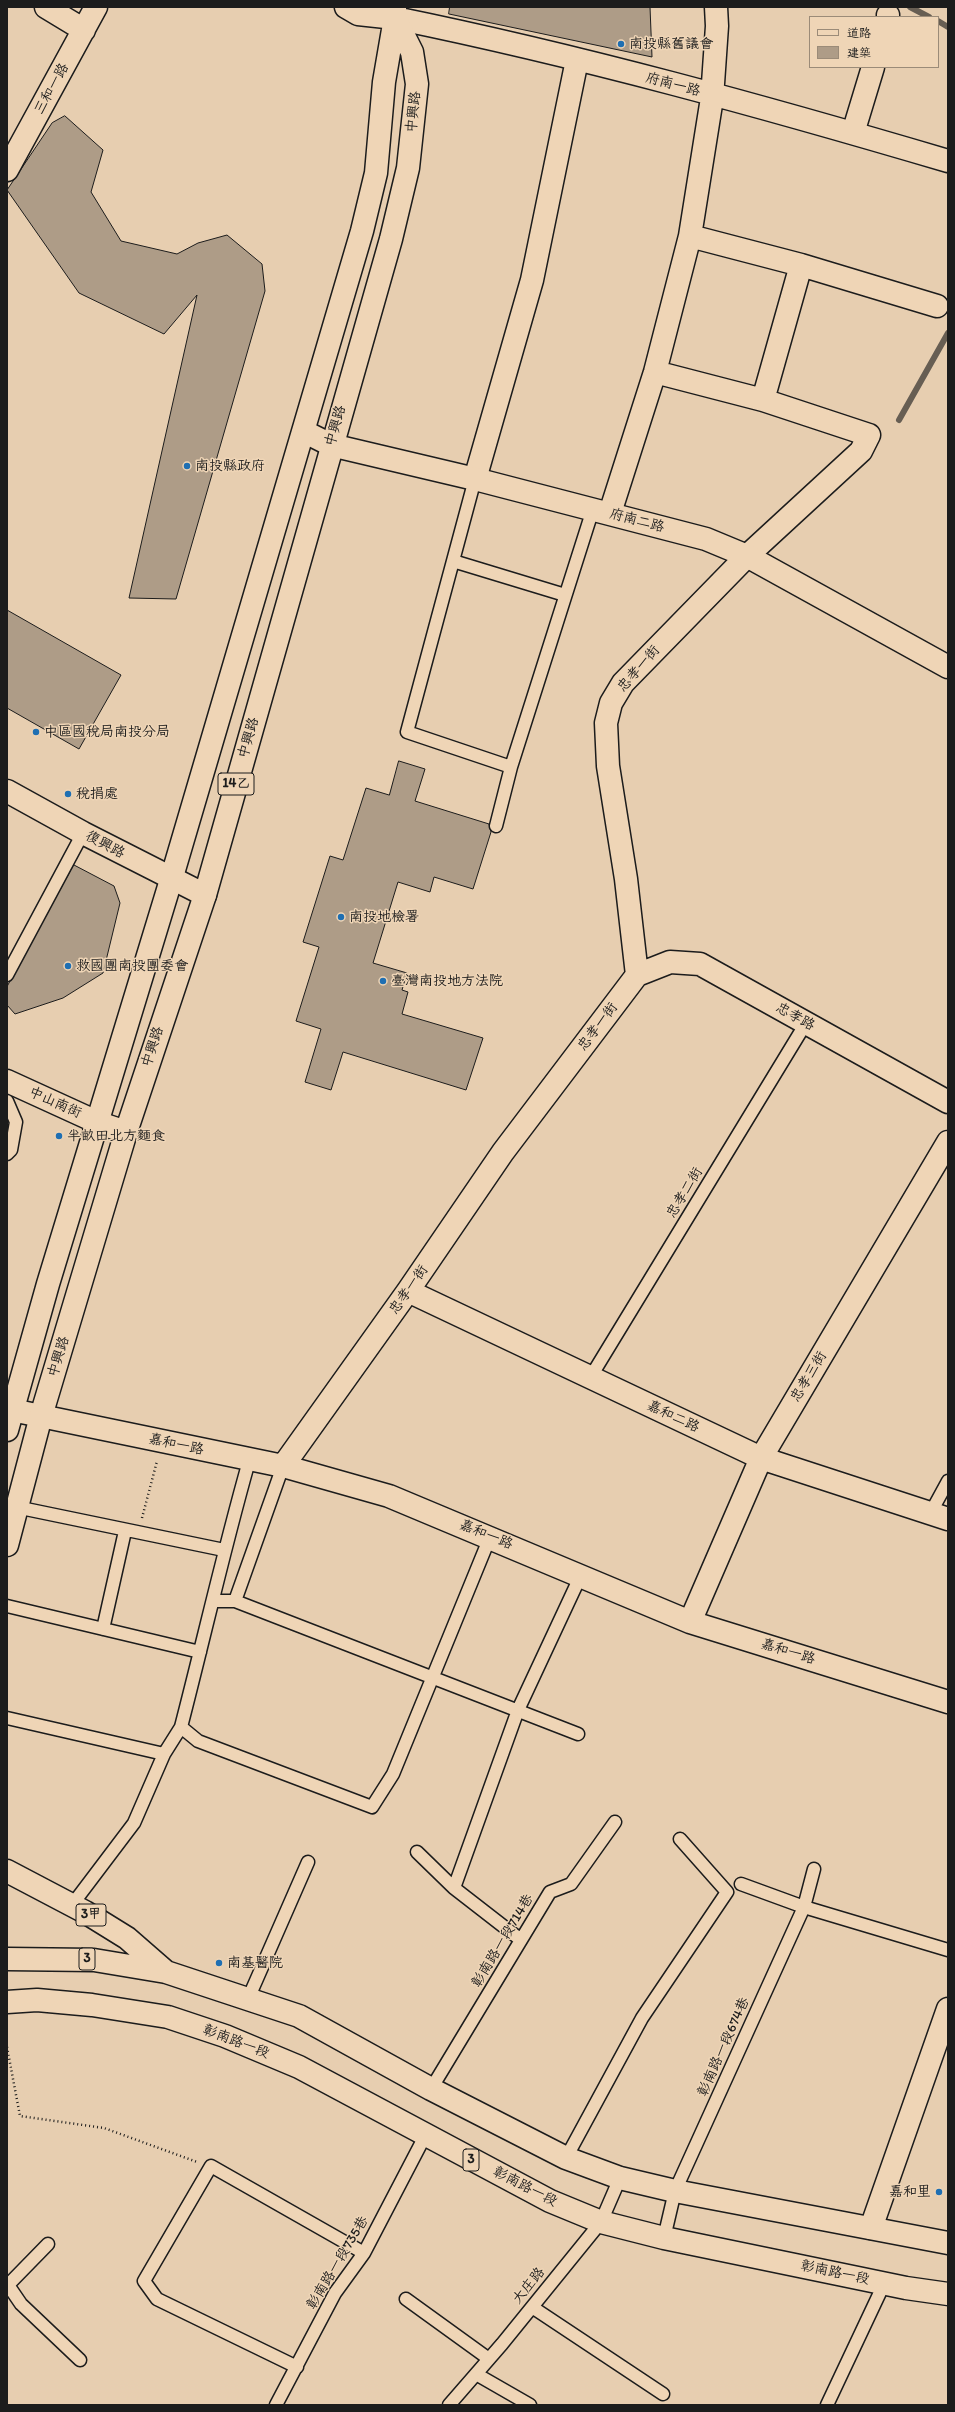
<!DOCTYPE html>
<html>
<head>
<meta charset="utf-8">
<style>
	body { margin:0 }
	#map { position:relative; width:955px; height:2412px; overflow:hidden; background:#e7ceb0; font-family:Itim,"LXGW WenKai TC",sans-serif }
	canvas { display:block }
	.frame { position:absolute; inset:0; border:8px solid #1c1c1c; pointer-events:none }
	.legend { position:absolute; left:809px; top:16px; width:130px; height:52px; box-sizing:border-box; background:#efd5b6; border:1px solid #9b8b78; margin:0; padding:5px 7px; list-style:none; font-size:12px; color:#1c1c1c }
	.legend li { display:flex; align-items:center; gap:8px; height:20px }
	.legend b { width:20px; border:1px solid #9b8b78 }
</style>
</head>
<body>
<div id="map">
<canvas width="955" height="2412"></canvas>
<div class="frame"></div>
<ul class="legend">
<li><b style="height:5px;background:#efd5b6"></b>道路</li>
<li><b style="height:11px;background:#ae9c87"></b>建築</li>
</ul>
</div>
<script>
const ctx = document.querySelector('canvas').getContext('2d');
ctx.lineJoin = 'round';
function trace(path, color, width, dash) { ctx.strokeStyle = color; ctx.lineWidth = width; ctx.lineCap = dash ? 'butt' : 'round'; ctx.setLineDash(dash || []); ctx.stroke(path); }
function fill(path, color) { ctx.fillStyle = color; ctx.fill(path, 'evenodd'); }
function drawText(font, color, halo, rows, align = 'center') {
  ctx.font = font + ' Itim,"LXGW WenKai TC",sans-serif'; ctx.lineWidth = 3; ctx.setLineDash([]); ctx.textBaseline = 'middle'; ctx.strokeStyle = halo; ctx.fillStyle = color; for (const [text, x, y, turn = 0] of rows) {
    ctx.save(); ctx.translate(x, y); ctx.rotate((+turn || 0) * Math.PI / 180); ctx.textAlign = isNaN(turn) ? turn : align; if (halo) ctx.strokeText(text, 0, 0); ctx.fillText(text, 0, 0); ctx.restore();
  }
}
const stream = new Path2D(`
	M910,7l19,10
	M938,21l10,6
	M899,420l49,-87`);
const building = new Path2D(`
	M450,7h200l2,50 -203,-43z
	M65,116l38,34 -12,42 30,49 56,13 21,-11 29,-8 35,29 3,27 -89,308 -47,-1 68,-303 -33,39 -85,-41 -72,-103 45,-67z
	M7,610l114,65 -42,74 -72,-41z
	M399,761l26,8 -10,32 74,23 2,8 -18,57 -39,-12 -4,15 -32,-10 -25,81 34,10 -5,17 6,2 -6,22 81,24 -17,52 -123,-38 -12,38 -26,-8 16,-53 -25,-8 23,-74 -16,-5 27,-86 13,4 23,-72 23,7z
	M74,865l40,21 6,17 -17,70 -40,25 -48,16 -8,-9v-18z`);
const path = new Path2D(`
	M142,1518l15,-57
	M7,2047l13,69 84,12 93,34`);
const service = new Path2D(`
	M475,479l-68,253 104,35
	M453,561l112,34
	M496,826l15,-59 82,-258
	M7,975l76,-142
	M7,1101l9,21 -5,28 -4,4
	M590,1378l216,-355
	M249,1461c-25,88 -45,177 -68,266l17,14 174,66 21,-33 97,-237
	M16,1507l208,43
	M930,1514l18,-33
	M213,1601h22l48,-135
	M235,1601l343,133
	M7,1606l193,46
	M103,1629l22,-98
	M7,1718l157,36 17,-27
	M417,1852l37,36 67,52
	M741,1884l63,23 144,43
	M454,1888l64,-178 63,-135
	M72,1905l62,-82 30,-69
	M248,1999l60,-137
	M431,2089l119,-197 21,-8 44,-62
	M566,2158l76,-140 85,-126 -47,-53
	M664,2238l11,-47 129,-284 10,-38
	M8,2285l13,19 59,56
	M7,2286l41,-42
	M406,2299l83,60
	M532,2307l131,87
	M297,2367l-140,-68 -13,-18 67,-115 153,87
	M476,2374l54,31
	M276,2405l59,-112 29,-40 61,-117
	M449,2405l53,-61 99,-122 19,-44
	M827,2405l57,-121`);
const minor = new Path2D(`
	M46,7l38,23
	M395,7v11c186,38 370,89 553,143
	M888,17v-2
	M853,133l20,-66
	M7,170l89,-163
	M690,236l111,29 136,41
	M763,400l38,-135
	M475,479l57,-199 45,-220
	M610,513l45,-141 35,-136 22,-138 5,-72 -1,-19
	M7,791l76,42 122,62
	M637,975l33,-13 30,2 248,138
	M7,1081l92,42 27,9
	M408,1291l353,167 187,61
	M7,1409l276,57 106,30 301,126 258,80
	M283,1466l125,-175 95,-139 134,-177 -11,-96 -18,-113 -2,-43 5,-20 12,-20 124,-127 114,-105 8,-16 -106,-35 -108,-28
	M690,1622l71,-164 187,-316
	M871,2228l77,-219`);
const tertiary = new Path2D(`
	M305,432l26,13 144,34 231,60 41,17 201,111`);
const primary = new Path2D(`
	M346,7l12,7 37,4
	M7,1430l41,-146 123,-404 191,-649 14,-58 8,-91 11,-64
	M7,1545l34,-129 85,-284 79,-237 186,-656 17,-71 9,-84 -5,-32 -17,-34 -13,-11
	M7,1871l78,41 42,26 39,34
	M7,1959l87,1 72,12 133,44 132,73 135,69 54,20 55,13 273,52
	M7,2002l30,-2 55,5 76,12 57,19 74,31 251,134 51,21 63,16 242,50 42,6`);
const markers = [
	[621,44,4,"#1f6fb2"],
	[187,466,4,"#1f6fb2"],
	[36,732,4,"#1f6fb2"],
	[68,794,4,"#1f6fb2"],
	[341,917,4,"#1f6fb2"],
	[68,966,4,"#1f6fb2"],
	[383,981,4,"#1f6fb2"],
	[59,1136,4,"#1f6fb2"],
	[219,1963,4,"#1f6fb2"],
	[939,2192,4,"#1f6fb2"]
];
const shields = [
	[236,784,36],
	[91,1915,30],
	[87,1959,16],
	[471,2160,16]
];
const shieldNames = [
	["14乙",236,784],
	["3甲",91,1915],
	["3",87,1959],
	["3",471,2160]
];
const poiNames = [
	["南投縣舊議會",629,44],
	["南投縣政府",195,466],
	["中區國稅局南投分局",44,732],
	["稅捐處",76,794],
	["南投地檢署",349,917],
	["救國團南投團委會",76,966],
	["臺灣南投地方法院",391,981],
	["半畝田北方麵食",67,1136],
	["南基醫院",227,1963],
	["嘉和里",931,2192,"right"]
];
const streetNames = [
	["府南一路",673,85,15],
	["三和一路",52,89,-61],
	["中興路",414,112,-84],
	["中興路",336,426,-74],
	["府南二路",637,521,15],
	["忠孝一街",639,669,-49],
	["中興路",249,738,-74],
	["復興路",105,845,28],
	["忠孝路",795,1017,29],
	["忠孝一街",598,1027,-53],
	["中興路",153,1047,-72],
	["中山南街",55,1103,24],
	["忠孝二街",685,1193,-59],
	["忠孝一街",409,1290,-55],
	["中興路",59,1357,-73],
	["忠孝三街",809,1377,-59],
	["嘉和二路",673,1417,25],
	["嘉和一路",176,1445,12],
	["嘉和一路",486,1535,22],
	["嘉和一路",788,1652,17],
	["彰南路一段714巷",503,1941,-59],
	["彰南路一段",236,2042,21],
	["彰南路一段674巷",724,2047,-66],
	["彰南路一段",525,2187,27],
	["彰南路一段735巷",338,2263,-59],
	["彰南路一段",835,2273,12],
	["大庄路",529,2286,-51]
];
trace(stream, '#675e53', 6);
fill(building, '#ae9c87');
trace(building, '#1c1c1c', 1);
trace(service, '#1c1c1c', 15);
trace(minor, '#1c1c1c', 25);
trace(tertiary, '#1c1c1c', 25);
trace(primary, '#1c1c1c', 25);
trace(path, '#1c1c1c', 2.5, [1, 3]);
trace(service, '#efd5b6', 12);
trace(minor, '#efd5b6', 22);
trace(tertiary, '#efd5b6', 22);
trace(primary, '#efd5b6', 22);
for (const [x, y, r, color] of markers) { const dot = new Path2D(); dot.arc(x, y, r, 0, 2 * Math.PI); ctx.fillStyle = color; ctx.fill(dot); trace(dot, '#efd5b6', 1.5); }
for (const [x, y, w] of shields) { const box = new Path2D(); box.roundRect(x - w / 2, y - 11, w, 22, 3); ctx.fillStyle = '#efd5b6'; ctx.fill(box); trace(box, '#1c1c1c', 1); }
drawText('bold 13px', '#1c1c1c', null, shieldNames);
drawText('14px', '#1c1c1c', '#efd5b6', poiNames, 'left');
drawText('14px', '#1c1c1c', '#efd5b6', streetNames);
</script>
</body>
</html>
